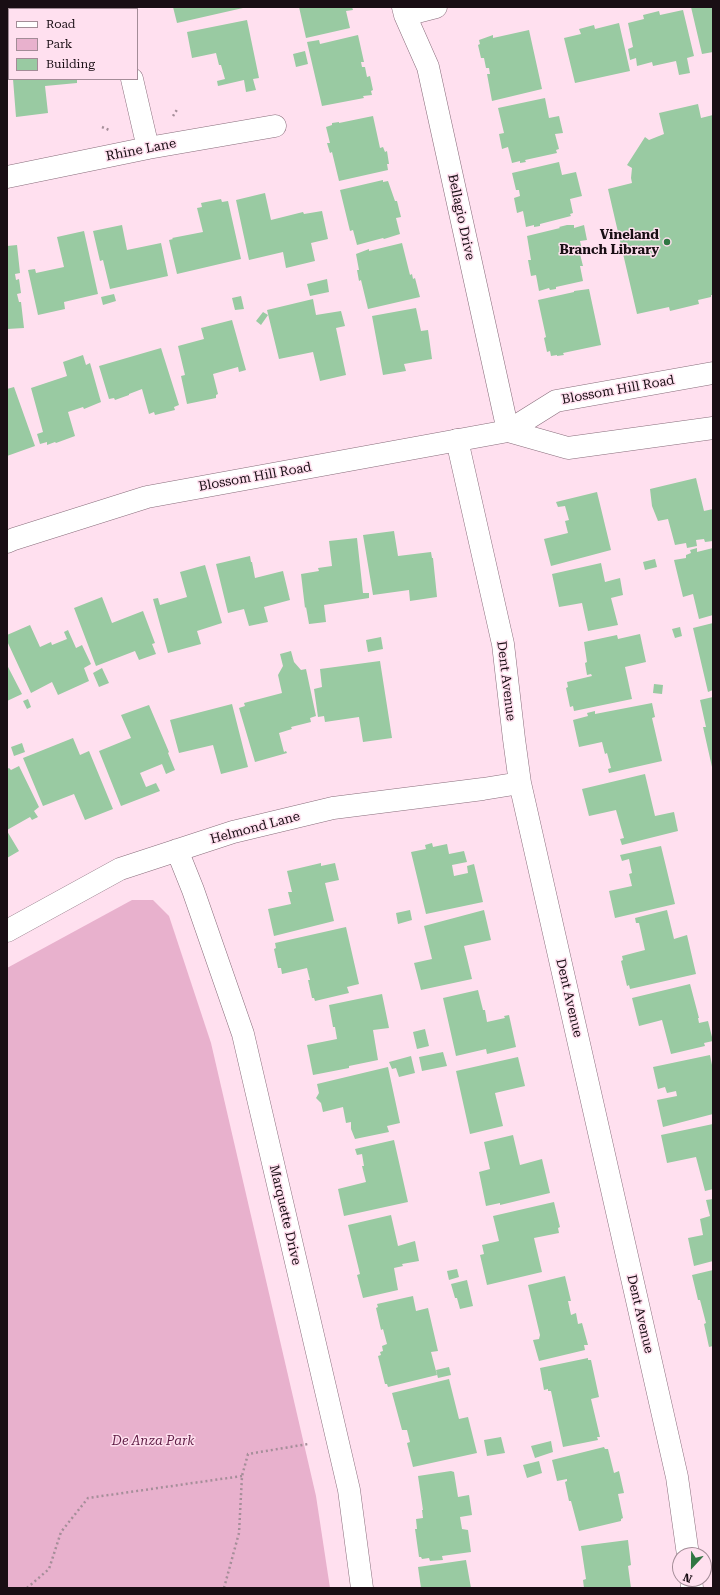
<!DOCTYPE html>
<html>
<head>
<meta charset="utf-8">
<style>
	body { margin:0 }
	#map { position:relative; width:720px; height:1595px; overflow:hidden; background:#ffe0ef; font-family:"Roboto Serif",serif }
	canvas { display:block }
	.frame { position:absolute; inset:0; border:8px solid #190e14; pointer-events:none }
	.legend { position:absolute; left:8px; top:8px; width:130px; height:72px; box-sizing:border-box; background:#ffe0ef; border:1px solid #a38c97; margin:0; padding:5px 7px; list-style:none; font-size:12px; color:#190e14 }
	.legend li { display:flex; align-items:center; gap:8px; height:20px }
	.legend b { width:20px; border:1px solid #a38c97 }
	.north { position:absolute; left:672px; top:1547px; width:40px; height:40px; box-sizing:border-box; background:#ffe0ef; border:1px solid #a38c97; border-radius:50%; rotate:202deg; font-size:11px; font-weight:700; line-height:16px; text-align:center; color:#190e14 }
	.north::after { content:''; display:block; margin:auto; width:14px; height:18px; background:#307642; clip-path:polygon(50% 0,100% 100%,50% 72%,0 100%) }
</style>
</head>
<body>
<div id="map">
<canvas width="720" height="1595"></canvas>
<div class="frame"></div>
<ul class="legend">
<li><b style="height:5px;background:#fff"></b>Road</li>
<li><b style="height:11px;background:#e8b1cd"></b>Park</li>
<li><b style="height:11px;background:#99caa2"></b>Building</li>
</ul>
<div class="north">N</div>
</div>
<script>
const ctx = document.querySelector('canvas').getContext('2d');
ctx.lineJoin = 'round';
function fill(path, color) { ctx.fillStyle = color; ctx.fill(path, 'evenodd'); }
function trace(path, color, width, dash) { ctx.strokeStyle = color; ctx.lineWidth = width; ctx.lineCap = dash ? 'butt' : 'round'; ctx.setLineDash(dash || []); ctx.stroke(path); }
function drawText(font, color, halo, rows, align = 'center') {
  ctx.font = font + ' "Roboto Serif",serif'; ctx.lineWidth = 3; ctx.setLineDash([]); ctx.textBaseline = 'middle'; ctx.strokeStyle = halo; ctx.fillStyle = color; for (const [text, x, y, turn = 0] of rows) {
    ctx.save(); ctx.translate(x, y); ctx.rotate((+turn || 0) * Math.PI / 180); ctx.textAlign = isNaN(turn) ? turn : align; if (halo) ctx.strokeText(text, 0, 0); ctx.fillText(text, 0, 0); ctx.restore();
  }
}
const green = new Path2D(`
	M132,900h21l16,16 42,127 105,453 14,92h-323v-620z`);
const building = new Path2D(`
	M173,7h70v1l-66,15z
	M299,7h53l1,3 -7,1 4,17 -44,10z
	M691,7h22v45l-11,2z
	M683,10l11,46 -7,2 3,15 -11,2 -3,-14 -23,5 -1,-4 -15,4 -1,-8 -6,2 -2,-11 5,-2 -5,-24 16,-4 -1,-4 16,-4 1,4z
	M247,20l12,58 -6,1 3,11 -10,2 -2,-12 -26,6 -1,-5 8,-2 -4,-14h-2l-3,-12 -24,5 -5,-26z
	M619,23l11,48 -55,12 -11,-45 17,-4 -2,-5 15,-4 1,4z
	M529,30l13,59 -50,12 -5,-27h3l-1,-6h-3l-2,-10h-3l-3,-13 2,-1 -1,-4 14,-5v3z
	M358,35l6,27h-3l1,5h3l2,10 3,-1 3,14 -2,1 1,4 -9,1 1,2 -42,8 -15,-64 12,-2 1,4z
	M305,51l3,13 -12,3 -3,-13z
	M13,79h64v4l-32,3 3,27 -32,4z
	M545,98l4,20 10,-2 4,17 -8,1 4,15 -3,1 1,3 -32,7 1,2 -6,1v-2l-8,2 -4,-16 -6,2 -3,-15 5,-1 -6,-25z
	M698,104l3,14 12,-3v180h-2v2l-13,3 1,4 -29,7 -1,-4 -32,7 -29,-125 24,-6 -1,-5 1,-10 -5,-3 18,-28 4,3 15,-6 -5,-21z
	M373,116l7,32 3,-1 2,5 2,-1 2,13h-2l1,6 -49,11 -7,-29 -2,1 -3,-10h3l-4,-16 6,-2v-2l7,-1v1z
	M559,162l3,13 14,-3 6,24 -12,3 3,14 -3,1 1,2 -31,8v2l-6,1v-2l-8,2 -3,-16 -6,2 -3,-15 6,-2 -1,-6h-3l-4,-17z
	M383,180v2l5,-1 7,20h2l4,16 -5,1 4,16 -16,5 -1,-1 -26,7 -4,-15 -3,1 -10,-41z
	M265,193l6,27 32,-8 1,2 18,-3 6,28 -17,4 4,18 -29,7 -3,-16 -34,8 -13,-60z
	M221,199l1,3 6,-1 13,58 -64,15 -8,-34 4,-1 -1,-1 31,-6 -6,-24 5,-1 -1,-4z
	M122,225l5,25 34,-7 7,33 -58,13 -7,-29 -3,1 -7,-30z
	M567,225h7v3l10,-3 3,15 -7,1 3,13h-3l3,12h-3l3,15 -27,6v2l-6,1 -1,-2 -10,3 -3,-16 -5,1 -3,-16h3l-4,-24 33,-8 -1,-1z
	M84,231l14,63 -34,8 1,7 -27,6 -10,-45 7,-1 1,4 28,-6 -7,-30z
	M402,243l8,32 2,-1 1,5 2,-1 5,19 -52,12 -7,-29 -2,1 -2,-11h2l-3,-16 13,-5v2z
	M17,245l3,28 -5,1 1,6 3,-1 2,14 -4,1 2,8h2l3,26 -17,1v-83z
	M327,279l2,13 -19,4 -3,-12z
	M589,289l12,56 -38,8 1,2 -7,1v-1l-6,1 -1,-5 -3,1 -3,-14 2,-1 -8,-37 36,-8v-1z
	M114,294l2,7 -13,4 -2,-8z
	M241,296l3,13 -9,1 -3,-12z
	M313,299l3,16 25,-4 4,15 -9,2 10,47 -26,6 -7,-29 -34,7 -12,-49z
	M416,308l5,23 7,-1 4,29 -28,5 2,7 -23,4 -11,-59z
	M263,312l5,3 -7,10 -5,-4z
	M232,320l14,50 -7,2 -1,-5 -25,7 5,20 -2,1v3l-29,6 -6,-28 4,-1 -7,-29 26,-7 -3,-11z
	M161,348l18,57 -5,2 1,3 -20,5 -1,-3 -5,2 -7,-25 -13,5v1l-14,5 -1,-2 -5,1 -10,-33z
	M83,355l3,10 4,-2 11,39 -17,7 -1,-2 -15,5 7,24 -19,7 -1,-1 -8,3v-3l-7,2 -3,-10 6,-2 -12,-44 36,-12 -4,-14z
	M14,387l21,59 -28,10v-67z
	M696,478l8,33 9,-2v32l-8,1 -1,-3 -8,1 1,6 -10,2 -1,-5 -11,2 -7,-26 -10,2 -6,-15 -2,-17z
	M597,492l14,58 -60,16 -7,-27 24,-6 -3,-12 4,-1 -4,-14 -7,1 -2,-5z
	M394,531l4,25 33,-4 1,6h1l4,39 -27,4 -1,-11 -36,5 -10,-60z
	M357,538l6,55h6v5l-45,7 2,17 -17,2 -3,-17 -1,1 -4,-34 18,-3 -1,-3 14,-2 -3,-25z
	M697,548v4l16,-4v67l-14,4 -6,-25 -10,3 -9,-37 12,-2v-3l5,-2 -1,-3z
	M250,556l1,6h1l3,16 28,-7 7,29 -26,7 4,15 -19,4 -5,-17 -16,4 -12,-49z
	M655,559l2,8 -12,3 -2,-8z
	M601,563l4,19 15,-4 3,17 -12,3 7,27 -30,6 -6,-28 -23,4 -7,-33z
	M205,565l17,58 -25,8 4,13 -33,9 -15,-54 5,-1 2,7 27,-8 -7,-25z
	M102,597l10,26 31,-12 12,32 -3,1 4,10 -17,6 -4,-9 -39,15 -22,-58z
	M713,623v67l-5,2 -15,-64z
	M30,625l10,22 11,-5 1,3 15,-6 -3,-7 4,-2 8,18 6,-3 9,19 -7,4 5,13 -31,14 -6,-13 -21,11 -24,-52v-6z
	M680,627l2,9 -7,2 -3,-9z
	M640,634l6,28 -21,5 7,32 -58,12 -1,-5 -3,1 -4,-19 2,-1 -1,-5 25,-6 -1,-2 -4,1 -2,-12 2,-1 -3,-20 33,-7 1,4z
	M381,637l2,12 -15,3 -2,-12z
	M291,651l3,11 7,8 5,-1 10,47 -6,2 1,4 -20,5 1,2 -13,4 5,19 2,-1 1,2 -32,9 -16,-54 6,-2 -1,-3 38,-10 -4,-18 5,-9 -3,-12z
	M380,661l12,77 -29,4 -4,-25 -34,5 -1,-6 -6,1 -4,-28 8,-2 -2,-18z
	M7,665l15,29 -15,7z
	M102,668l7,15 -10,4 -6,-14z
	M654,684l9,1 -1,9 -9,-1z
	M713,697v70h-1l-9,-40h3l-6,-27z
	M28,699l3,8 -4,2 -4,-8z
	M652,703l3,14 -3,1 10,43 -53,12 -1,-4 3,-1 -4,-15 -2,1 -3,-12 -23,5 -6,-27 15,-4 -1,-3 8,-2v3z
	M232,704l16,63 -27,7 -8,-29 -34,8 -9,-33z
	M149,705l20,47 -1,1 7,17 -9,4 -4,-10 -22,9 6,14 10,-4 4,8 -39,15 -22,-55 32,-13 -10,-23z
	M73,738l7,17 9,-4 24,58 -28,11 -11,-26 -31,12 -20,-48z
	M22,743l3,9 -11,4 -3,-9z
	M19,766l20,41 -5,4 4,6 -6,3 -2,-3 -23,13v-61l2,-1 2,2z
	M645,774l10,42 19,-4 4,19 -56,14 -2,-6 4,-1 -8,-28 -27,6 -7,-27z
	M7,831l12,20 -12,7z
	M432,843l1,4 14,-3 2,10 15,-3 3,11 -15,3 2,11 14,-3 -1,-7 7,-2 9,38 -57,12 -15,-62 15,-3 -1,-4z
	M661,846l14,58 -60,14 -6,-27 23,-5 -3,-12 3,-1 -3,-14 -7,2 -2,-6z
	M321,863v3l14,-3 4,17 -14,3 9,38 -60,15 -6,-27 23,-5 -3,-12h4l-5,-21z
	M410,910l2,10 -14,4 -2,-11z
	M484,910l7,30 -27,6 8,33 -51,11 -7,-27 18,-4 -8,-33z
	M667,910l7,29 13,-4 9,39 -66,15 -1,-4 -2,1 -6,-25 2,-1 -1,-4 23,-6 -6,-27h-3l-1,-5z
	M346,927l13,57 -12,3 2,6 -34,8 -1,-3h-2l-4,-18h2l-3,-12 -25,6 -1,-6h-3l-4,-19 2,-1 -1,-5z
	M690,984l9,34h-1l1,5 9,-2 5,20 -9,2 1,3 -34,8 -9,-34 -23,6 -7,-28z
	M478,990l5,20h2l2,12 18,-4 -1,-2 5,-1 7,32 -29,7 -1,-5 -30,7 -13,-58z
	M382,994l7,34 -16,2 5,30 -29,6v2l-36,7 -6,-30 30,-6 -2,-12h-2l-4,-22z
	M425,1029l4,17 -12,3 -4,-17z
	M443,1052l4,14 -25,5 -3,-14z
	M710,1055l3,15v44l-50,13 -6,-27 20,-4 -1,-5 -9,2 -2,-6 -7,2 -5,-22z
	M411,1056l4,17 -16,4 -3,-9 -4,1 -3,-7z
	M518,1057l7,29 -30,7 8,33 -33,8 -14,-63z
	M388,1067l12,56 -13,3 2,6 -34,7 -4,-10v-7l-5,1 -3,-16 -20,5 -2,-9 -5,-5 3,-5 -2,-9z
	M713,1124v65l-8,2 -9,-34 -29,6 -6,-28z
	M513,1135l7,30 22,-6 8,34 -50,12v-2l-14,3 -7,-34 11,-3 -6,-27z
	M394,1140l14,62 -64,14 -6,-27 28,-7 -4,-16h2l-2,-12 -5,1 -2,-6z
	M713,1199v62l-19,5 -6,-28 15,-3 -3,-16 10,-3 -4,-16z
	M554,1202l6,25 -2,1 1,5 -25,5 8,34 -55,13 -7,-30 4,-1 -2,-9 17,-4 -6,-25z
	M391,1215l7,31 17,-5 4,20 -17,3 1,2 -9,2 4,22 -35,8 -6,-23 3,-1 -12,-49z
	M457,1269l2,8 -10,3 -2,-9z
	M713,1270v76l-4,1 -5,-23 2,-1 -6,-23h-2l-6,-25z
	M565,1276l6,25h-3l3,14 5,-2 2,11 4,-1 6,22h-4l1,5 -46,11 -6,-21 6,-1 1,-4 -12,-50z
	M467,1280l6,26 -13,3 -3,-11h-2l-4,-14z
	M413,1296l3,15 12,-3 10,43 -7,1 6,23 -49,12 -1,-3h-2l-7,-28 3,-1 -1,-3 3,-1 -1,-5 5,-2 -4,-15 -2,1 -5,-22 2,-1 -1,-3z
	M588,1358v2h3l8,37 -8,2 9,38h-3l1,3 -35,7 -12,-56h-3v-2l-4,1 -4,-22z
	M449,1367l2,8 -13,3 -2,-8z
	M449,1379l10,40 9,-2 9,36 -64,14 -6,-24 3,-1 -3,-12h-5l-10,-37z
	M501,1437l4,16 -18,3 -3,-16z
	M551,1441l2,11 -18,6 -4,-12z
	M604,1447l1,2h3l6,24 5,-2 5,22 -6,1 5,24 -2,1v2l-42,10 -8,-30h-2l-4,-19 2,-1v-2l-10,2 -5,-21z
	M539,1461l3,12 -15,5 -4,-13z
	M451,1471l3,1 4,25 11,-2 3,20 -12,2 2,12 6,1 3,22 -29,4 1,4 -13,1 -1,-3 -7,1 -1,-2h-2l-4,-28h2l-1,-10 7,-1 -1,-8h1l-5,-34z
	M628,1540l3,25 -3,1 3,22h-47l-1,-8 3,-1 -5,-33z
	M466,1560l5,28h-50l-3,-21z`);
const path = new Path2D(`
	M173,116l5,-8
	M102,127l7,3
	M27,1588l22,-19 12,-37 27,-34 154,-22
	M224,1588l15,-55 3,-57 6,-22 60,-10`);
const minor = new Path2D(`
	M115,7l1,2
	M403,7l2,8 23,52 80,364
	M405,15l31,-8
	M132,79l16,69
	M7,177l141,-29 127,-22
	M457,440l46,204 11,95 6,44 157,694 11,78
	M177,850l16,40 50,144 106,456 13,98
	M7,931l113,-62 113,-37 100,-24 150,-19 37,-6
	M691,1579l1,9`);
const secondary = new Path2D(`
	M508,431l60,17 145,-20
	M7,542l7,-3 133,-42 361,-66 48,-30 157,-28`);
const markers = [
	[667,242,4,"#307642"]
];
const streetNames = [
	["Rhine Lane",141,150,-11],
	["Bellagio Drive",461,217,78],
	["Blossom Hill Road",618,390,-10],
	["Blossom Hill Road",255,477,-10],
	["Dent Avenue",506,681,83],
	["Helmond Lane",255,828,-15],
	["Dent Avenue",569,998,77],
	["Marquette Drive",285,1215,77],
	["Dent Avenue",640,1314,77]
];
const poiNames = [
	["Vineland",659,235],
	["Branch Library",659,250]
];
const parkNames = [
	["De Anza Park",153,1441]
];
fill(green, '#e8b1cd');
fill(building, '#99caa2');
trace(minor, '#886d7b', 23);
trace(secondary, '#886d7b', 23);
trace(path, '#a58e99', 2.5, [2, 3]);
trace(minor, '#fff', 22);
trace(secondary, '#fff', 22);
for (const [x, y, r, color] of markers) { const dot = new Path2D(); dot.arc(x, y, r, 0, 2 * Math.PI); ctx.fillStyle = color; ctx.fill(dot); trace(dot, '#ffe0ef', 1.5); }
drawText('13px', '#190e14', '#ffe0ef', streetNames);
drawText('bold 13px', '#190e14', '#ffe0ef', poiNames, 'right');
drawText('italic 13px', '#5f1d45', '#ffe0ef', parkNames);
</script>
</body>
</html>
